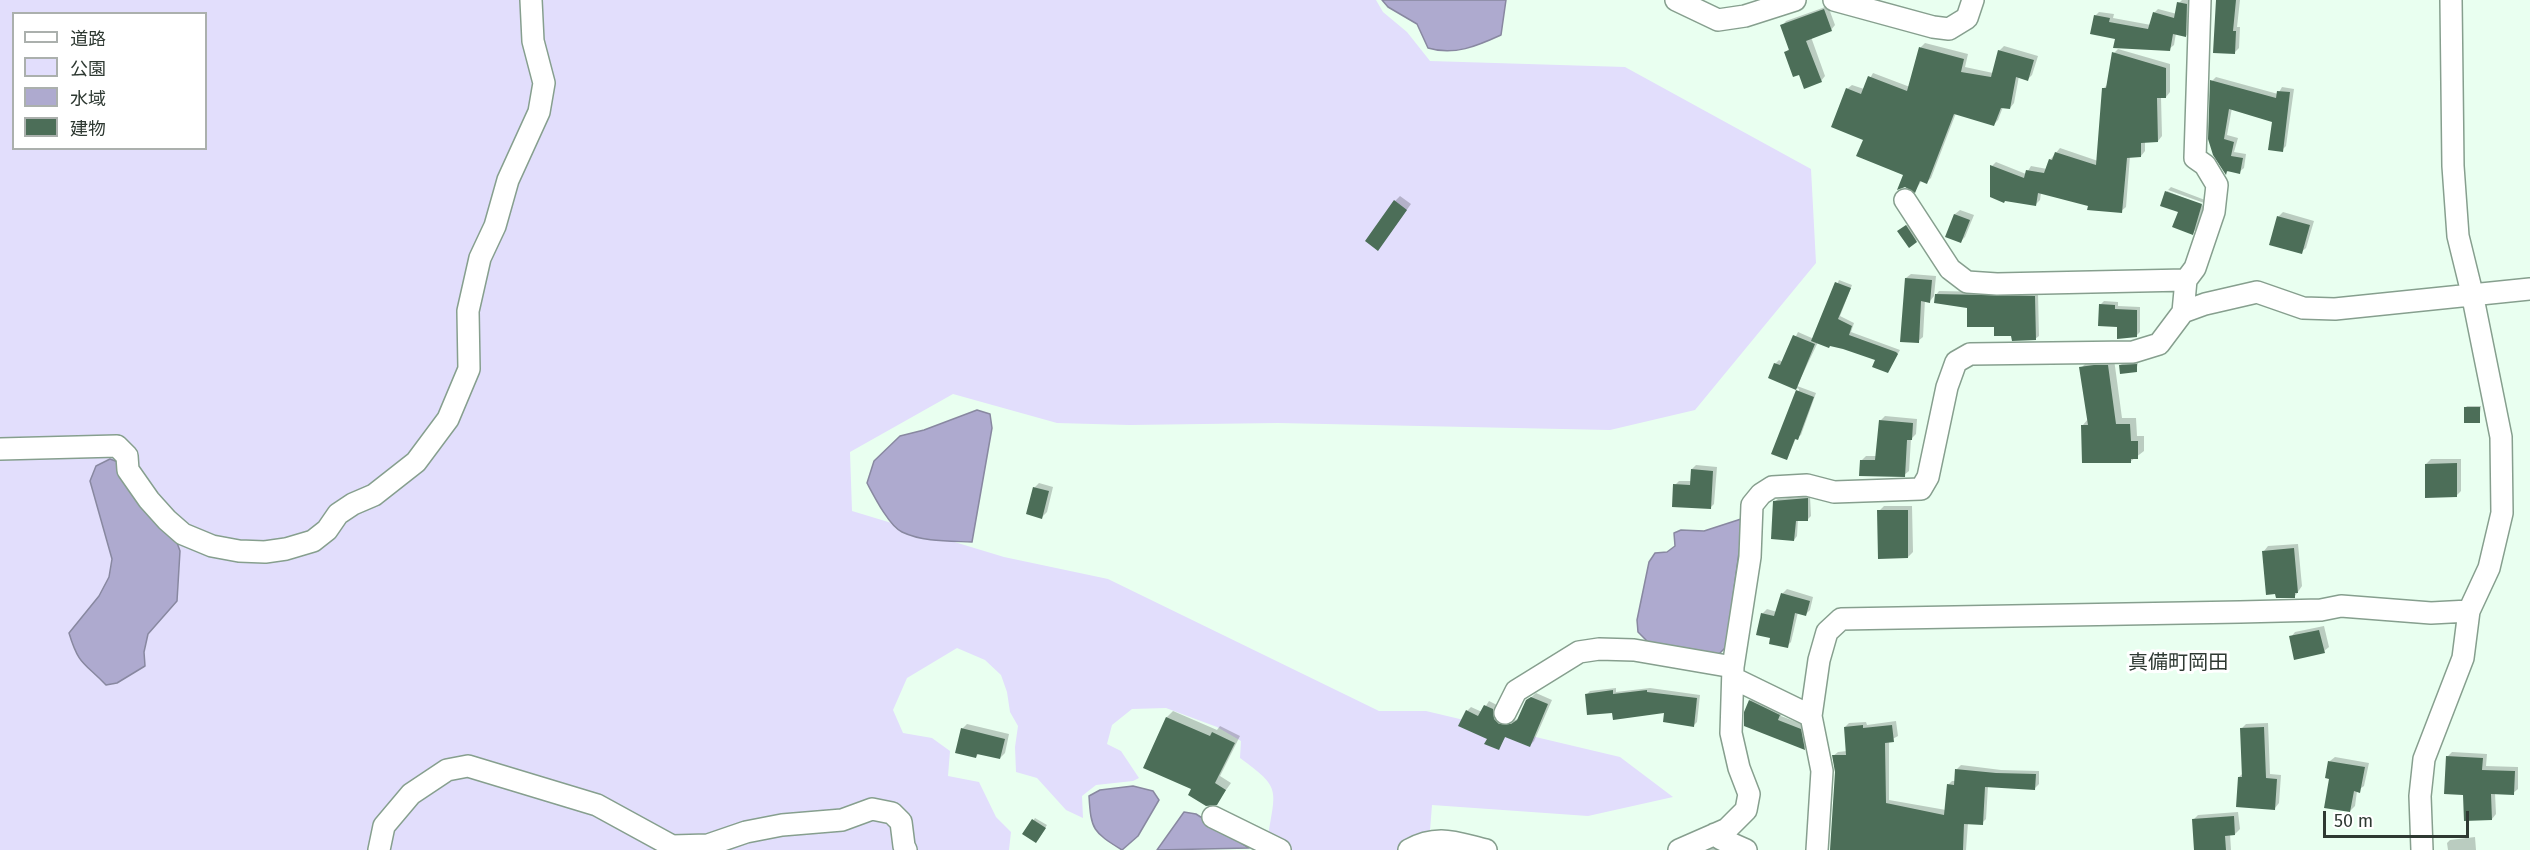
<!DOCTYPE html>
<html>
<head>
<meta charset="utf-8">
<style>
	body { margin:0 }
	#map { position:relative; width:2530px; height:850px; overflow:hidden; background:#e9fff0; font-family:"Fira Sans","Noto Sans JP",sans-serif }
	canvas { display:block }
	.legend { position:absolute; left:12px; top:12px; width:195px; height:138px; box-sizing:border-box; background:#fff; border:2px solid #abb0ad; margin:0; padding:8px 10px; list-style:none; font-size:18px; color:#2e3932 }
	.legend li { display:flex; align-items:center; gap:12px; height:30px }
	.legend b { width:30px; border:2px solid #abb0ad }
	.scale { position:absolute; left:2323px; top:811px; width:146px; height:27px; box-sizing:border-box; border:3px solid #2e3932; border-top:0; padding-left:8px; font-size:18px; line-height:21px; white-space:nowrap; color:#2e3932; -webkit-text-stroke:4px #fff; paint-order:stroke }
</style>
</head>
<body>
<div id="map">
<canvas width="2530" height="850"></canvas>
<ul class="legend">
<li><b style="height:8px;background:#fff"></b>道路</li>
<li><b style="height:16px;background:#e2defc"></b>公園</li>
<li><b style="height:16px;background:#aeaacf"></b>水域</li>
<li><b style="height:16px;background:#4c6e58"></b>建物</li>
</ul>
<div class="scale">50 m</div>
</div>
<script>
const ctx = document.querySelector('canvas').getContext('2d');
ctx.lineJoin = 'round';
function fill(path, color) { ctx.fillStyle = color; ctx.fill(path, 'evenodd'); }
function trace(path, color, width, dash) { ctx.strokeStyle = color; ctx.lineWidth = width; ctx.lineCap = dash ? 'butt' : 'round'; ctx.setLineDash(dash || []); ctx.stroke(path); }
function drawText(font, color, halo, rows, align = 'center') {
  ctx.font = font + ' "Fira Sans","Noto Sans JP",sans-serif'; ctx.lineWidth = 6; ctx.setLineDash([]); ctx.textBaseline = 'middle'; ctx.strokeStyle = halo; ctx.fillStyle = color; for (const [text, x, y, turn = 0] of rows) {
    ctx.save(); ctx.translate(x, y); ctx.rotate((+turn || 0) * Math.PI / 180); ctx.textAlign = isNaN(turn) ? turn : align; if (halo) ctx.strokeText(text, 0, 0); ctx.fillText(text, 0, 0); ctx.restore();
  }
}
const green = new Path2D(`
	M0,0h1376l7,12 24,20 23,29 195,6 186,102 5,94 -121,147 -85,20 -332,-7 -149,2 -72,-2 -104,-29 -103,58 2,59 152,46 104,22 271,132h47l194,46 53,40 -85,19 -156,-11 -2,26 -30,19h-108l-24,-13c8,-49 13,-49 -28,-79l1,-17 -24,-14 -51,-19 -34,1 -20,16 -5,19 14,7 18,27 -6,3 -37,4 -14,11 1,22 -17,-8 -29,-32 -21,-6 -1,-25 3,-21 -8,-14 -3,-20 -6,-17 -16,-15 -28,-12 -50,30 -14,32 10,23 29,5 18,13 -2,25 31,6 17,35 15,15 -2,18h-1009zM14,14h192v134h-192z`);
const water = new Path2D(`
	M1382,0h124l-5,35c-24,11 -47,21 -73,13l-11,-24 -29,-17z
	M977,410l13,4 2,14 -20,114c-23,-1 -49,0 -70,-10 -13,-6 -28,-36 -35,-49l7,-22 26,-25 24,-6z
	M110,459l8,3 57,75 5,14 -3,50 -29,33 -4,18 1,14 -28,17 -11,2c-22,-23 -27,-19 -37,-52l30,-37 10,-19 3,-18 -22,-78 6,-15z
	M1741,519l2,4 -17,124 -7,7 -70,-11 -11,-11 -1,-12 12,-58 6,-9 12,-1 8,-6 -1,-13 7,-3 23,1z
	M1133,786l20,5 6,9 -21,36 -16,14c-29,-18 -31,-20 -33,-54l11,-6z
	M1184,812l12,2 53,34 -92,2z`);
const shadow = new Path2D(`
	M2182,0h9l-1,32 -4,4 -10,-3 -2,12 -5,4 -52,-11 -22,-22 4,-4 15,2 -1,4 38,7 3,-12 4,-4 19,5 2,-11z
	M2217,0h23l-3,27h3l-1,21 -5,5z
	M1828,6l7,19 -4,5 -20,7 14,39 -4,5 -35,-29 4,-4 -8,-22 4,-5z
	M1925,43l43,11 -3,13 28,6 6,-22 5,-5 34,10 -6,19 -4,4 -9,-3 -5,27 -4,5 -7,-1 -5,13 -4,4 -38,-11 -25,65 -4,4 -5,-2 -7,11 -10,-17 -40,-35 -18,-50 5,-4 12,4 9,-16 37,14 11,-40z
	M2118,49l52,15v28l-4,5h-5l1,39 -4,5h-13v10l-4,5h-11l-4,51 -5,4 -80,-18 -1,7 -5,5 -43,-39 4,-4 30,12 5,-8 16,3 3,-9 10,-12 38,13 5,-72 5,-5 6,-31z
	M2216,77l62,17 4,-7 12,2 -8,57 -4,4 -8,-29 -42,-13 -5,27 11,3 -4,14 12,2 -2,14 -5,4 -10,-2 -3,3 -14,-92z
	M2171,187l34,13 -1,3 -36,-13z
	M2167,191l37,15 -8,23 -4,5 -12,-22 -18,-7z
	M1400,196l11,8 -29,40 13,-43z
	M1960,210l14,5 -9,22 -4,4 -14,-5 8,-22z
	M2283,212l31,9 -8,27 -5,4 -23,-35z
	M1908,224l10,15 -2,2 -15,-11z
	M1911,274l25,2 -2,20 -4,5 -5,-1 -2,37 -5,4 -12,-63z
	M1839,280l13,5 -12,31 14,7 -3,9 49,18 -12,21 -11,-12 -34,-12 -25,-5 -21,44 19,7 -15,42 -5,3 -9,21 12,-70 -29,-11 5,-14 4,-4 4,2 15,-30 16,7z
	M1939,291l99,2 1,43 -4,3 -22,-5 -45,-27 -32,-12z
	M2104,301l14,1v4l22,1v25l-4,4 -17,-11 -19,-20z
	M2114,359l8,59h14l1,18h7v15l-13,10 -48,-36 5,-6 -7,-51 6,-6z
	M2138,363l-2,8 -16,-6 2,-1z
	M2467,406h14l-2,15 -14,-13z
	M1885,416l32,3 -1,15 -5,5 -2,32 -5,4 -42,-15 4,-4h11l3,-35z
	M2431,459h30v32l-5,5 -30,-32z
	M1696,465l21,2 -3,37 -4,4 -35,-23 4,-4h13v-12z
	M1039,483l14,4 -6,25 -5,5 -8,-29z
	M1810,496l1,20 -3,3h-10l-1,17 -3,4 -20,-38 4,-3z
	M1884,506h28l1,46 -5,5 -29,-46z
	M2298,544l4,42 -7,10 -31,-45 4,-5z
	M1787,589l26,8 -3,13 -4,4 -8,-2 -7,30 -4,4 -15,-9 -10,-23 5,-5 10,3 5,-18z
	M2324,626l5,21 -5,4 -33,-14 4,-5z
	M1616,688v4l34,-4 50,7 -3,27 -3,3 -28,-13h-53l-26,-18 3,-3z
	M1536,693l16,7 -18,41 -5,5 -23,-10 -8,12 -31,-37 4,-4 11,5 7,-11 8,4 2,11 11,6 10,-4 7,-17z
	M1754,697l29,14 -2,5 23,9 4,19 -4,4 -54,-47z
	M1173,711l44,19 3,-4 20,10 -20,40 11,7 -15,21 -22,-16 -49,-21 22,-50z
	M1896,721l2,15 -9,5v59l57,10 2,-25 4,-4h4l1,-12 4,-4 40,5 38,1v13l-5,5 -46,-3 -2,33 -4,4h-14l-2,27h-135l5,-78 -3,-16 5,-4 9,-1 -2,-24 4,-4 17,-1 1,3z
	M2268,723l2,51 11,1 -2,28 -4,5 -36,-31 4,-4 -2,-44 5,-5z
	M967,724l42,10 -4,19 -5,5 -21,-5 -3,4 -14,-28z
	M2452,752l35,2 -1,12 32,1v22l-5,4h-18l1,21 -4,5 -28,-25 -17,-37z
	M2335,757l34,6 -5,23 -7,5 -2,15 -5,5 -19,-33 -1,-17z
	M2238,812l2,17 -5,5h-5l1,16h-35l-3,-30 5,-5z
	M1035,818l12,7 -9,15 -14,-6z
	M2475,837l1,13h-28l-1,-7 3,-3z
	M1718,846l3,4h-14z`);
const building = new Path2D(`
	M2216,0h20l-3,31h3l-1,23 -22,-1z
	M2177,2l10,2 -1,33 -13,-3 -3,17 -57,-3 2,-9 -25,-5 4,-19 16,3 -1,4 39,7 5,-17 21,6z
	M1824,9l8,22 -26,10 16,41 -18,7 -5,-14 -6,2 -9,-25 5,-2 -9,-25z
	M1919,47l45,12 -3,13 30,5 7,-27 36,10 -6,21 -12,-4 -6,32 -9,-1 -7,18 -40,-12 -27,70 -7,-3 -5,12 -10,-6 -8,3 6,-15 -47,-19 7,-16 -32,-13 15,-39 15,6 7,-18 39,15z
	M2112,52l54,16v30h-9l1,44 -17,1v14l-14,1 -5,55 -35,-3 1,-4 -50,-13 -2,13 -31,-5 -1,2 -14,-6v-32l34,13 2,-8 18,3 5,-14 3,1 3,-8 41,13 6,-77h4z
	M2210,80l66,18 1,-7 13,1 -7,60 -15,-2 4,-28 -43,-13 -5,30 10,3 -3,14 12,2 -3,16 -13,-3 -1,4 -13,-20 -5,-16z
	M2165,191l37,13 -9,31 -21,-8 6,-15 -18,-6z
	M1394,200l13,10 -29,41 -13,-10z
	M1954,214l16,6 -9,23 -16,-6z
	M2277,216l33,9 -8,29 -33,-9z
	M1906,225l11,17 -8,6 -12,-17z
	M1905,278l27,2 -2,23 -9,-2 -2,42 -19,-1z
	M1835,282l16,6 -13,31 14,7 -3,9 47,17 2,2 -10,19 -16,-6 3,-7 -32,-11 -13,-3 -1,2 -18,-7z
	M1935,294l100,2 1,44 -24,1 -1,-5h-17v-9h-27v-19l-33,-5z
	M2099,304l16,1v4l22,1v27l-20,2v-12l-19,-1z
	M1793,335l22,9 -19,46 -28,-12 6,-15 6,2z
	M2137,364v8l-17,2 -1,-9z
	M2094,365h14l8,59h14l1,17h7v18h-7v4h-49l-1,-38h7l-9,-58z
	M1796,390l18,7 -16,43 -3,-1 -8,21 -16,-6z
	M2464,407h16v16h-16z
	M1879,420l34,3 -1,17h-5l-2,37 -46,-1 1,-16h15z
	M2457,463v34l-32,1v-34z
	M1691,469l22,2 -2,38 -39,-2 1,-23 17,1z
	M1033,487l16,4 -7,28 -16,-5z
	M1808,498v23h-12l-2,20 -23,-2 2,-38z
	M1877,510h31v48l-30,1z
	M2294,548l4,45h-3v5h-19l-1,-4 -9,1 -4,-44z
	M1781,593l29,8 -4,15 -11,-3 -7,35 -19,-4 1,-6 -14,-3 5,-22 13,3z
	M2319,630l6,23 -31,7 -5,-24z
	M1613,690v4l34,-4v2l50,6 -3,29 -31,-5 1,-9 -51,7 -1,-7 -25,2 -2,-21z
	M1531,697l17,7 -18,43 -25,-10 -6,13 -15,-6 3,-5 -29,-13 8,-16 12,6 6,-11 9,4 1,10 5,5h12l6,-4 9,-20z
	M1749,700l31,15 -2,5 23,9 4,21 -61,-24v-14z
	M1166,717l44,19 2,-4 23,11 -20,40 11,7 -9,15 -11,1 -18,-11 3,-6 -48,-21z
	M1863,725v3l29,-3 2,17 -9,1 1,60 58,12 3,-31 7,1 1,-16 41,4 40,1 -1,16 -50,-3 -2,38 -19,-1 -1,26h-133l5,-78 -3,-17h14l-2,-28z
	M2264,727l2,51 11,1 -2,31 -39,-3 2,-30h4l-2,-49z
	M961,728l44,11 -5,20 -23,-5 -1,4 -21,-5z
	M2446,756l37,2 -1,12 33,1 -1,24 -23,-1 1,26 -28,1 -1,-26 -19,-1z
	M2328,761l37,6 -5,26 -6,-2 -4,21 -26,-4 5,-29 -4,-1z
	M2234,816l1,19 -10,1 1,14h-32l-2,-31z
	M1032,819l14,9 -10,15 -14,-9z`);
const street = new Path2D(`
	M1676,0l42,20 27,-4 50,-16
	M1834,0l99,27 16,2 18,-11 6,-18
	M1905,200l45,69 17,13 30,2 189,-4
	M2183,312l22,-8 52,-12 46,16 32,1 195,-20
	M0,449l117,-3 10,10 1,14 21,30 18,20 16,14 29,12 27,5 26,1 21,-3 27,-8 14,-11 11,-16 15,-10 21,-9 42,-33 32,-43 21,-50 -1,-58 12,-53 15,-32 13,-46 31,-68 5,-29 -11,-42 -2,-41
	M1733,678l78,38 11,55 -5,79
	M1505,713l11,-22 63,-39 20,-3 35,1 99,17
	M1811,716l8,-56 8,-28 14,-13 399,-7 81,-2 20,-4 90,7 38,-2
	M1213,817l67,33
	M1715,834l6,5 25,11
	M379,850l5,-24 27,-32 36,-24 21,-4 129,39 75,41 36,-1 38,-13 36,-7 60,-5 30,-11 20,4 9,9 3,24 2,4
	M1409,850c29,-16 47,-7 77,0
	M1679,850l48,-21 19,-19 3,-16 -10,-26 -8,-35 2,-66 17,-110 2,-52 9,-11 11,-7 35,-2 27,7 87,-3 7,-12 19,-90 9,-25 14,-8 163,-2 26,-8 24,-32 3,-32 9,-12 19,-56 3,-27 -12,-20 -10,-7 5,-158
	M2422,850l-2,-54 4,-37 39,-101 6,-47 20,-43 13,-55 -1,-76 -29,-144 -14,-57 -5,-70 -2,-166`);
const quarterNames = [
	["真備町岡田",2178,663]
];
fill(green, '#e2defc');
fill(water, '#aeaacf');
trace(water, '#8888a0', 1.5);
fill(shadow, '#0003');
fill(building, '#4c6e58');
trace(street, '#869f8e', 24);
trace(street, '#fff', 21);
drawText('20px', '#2e3932', '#fff', quarterNames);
</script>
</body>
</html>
